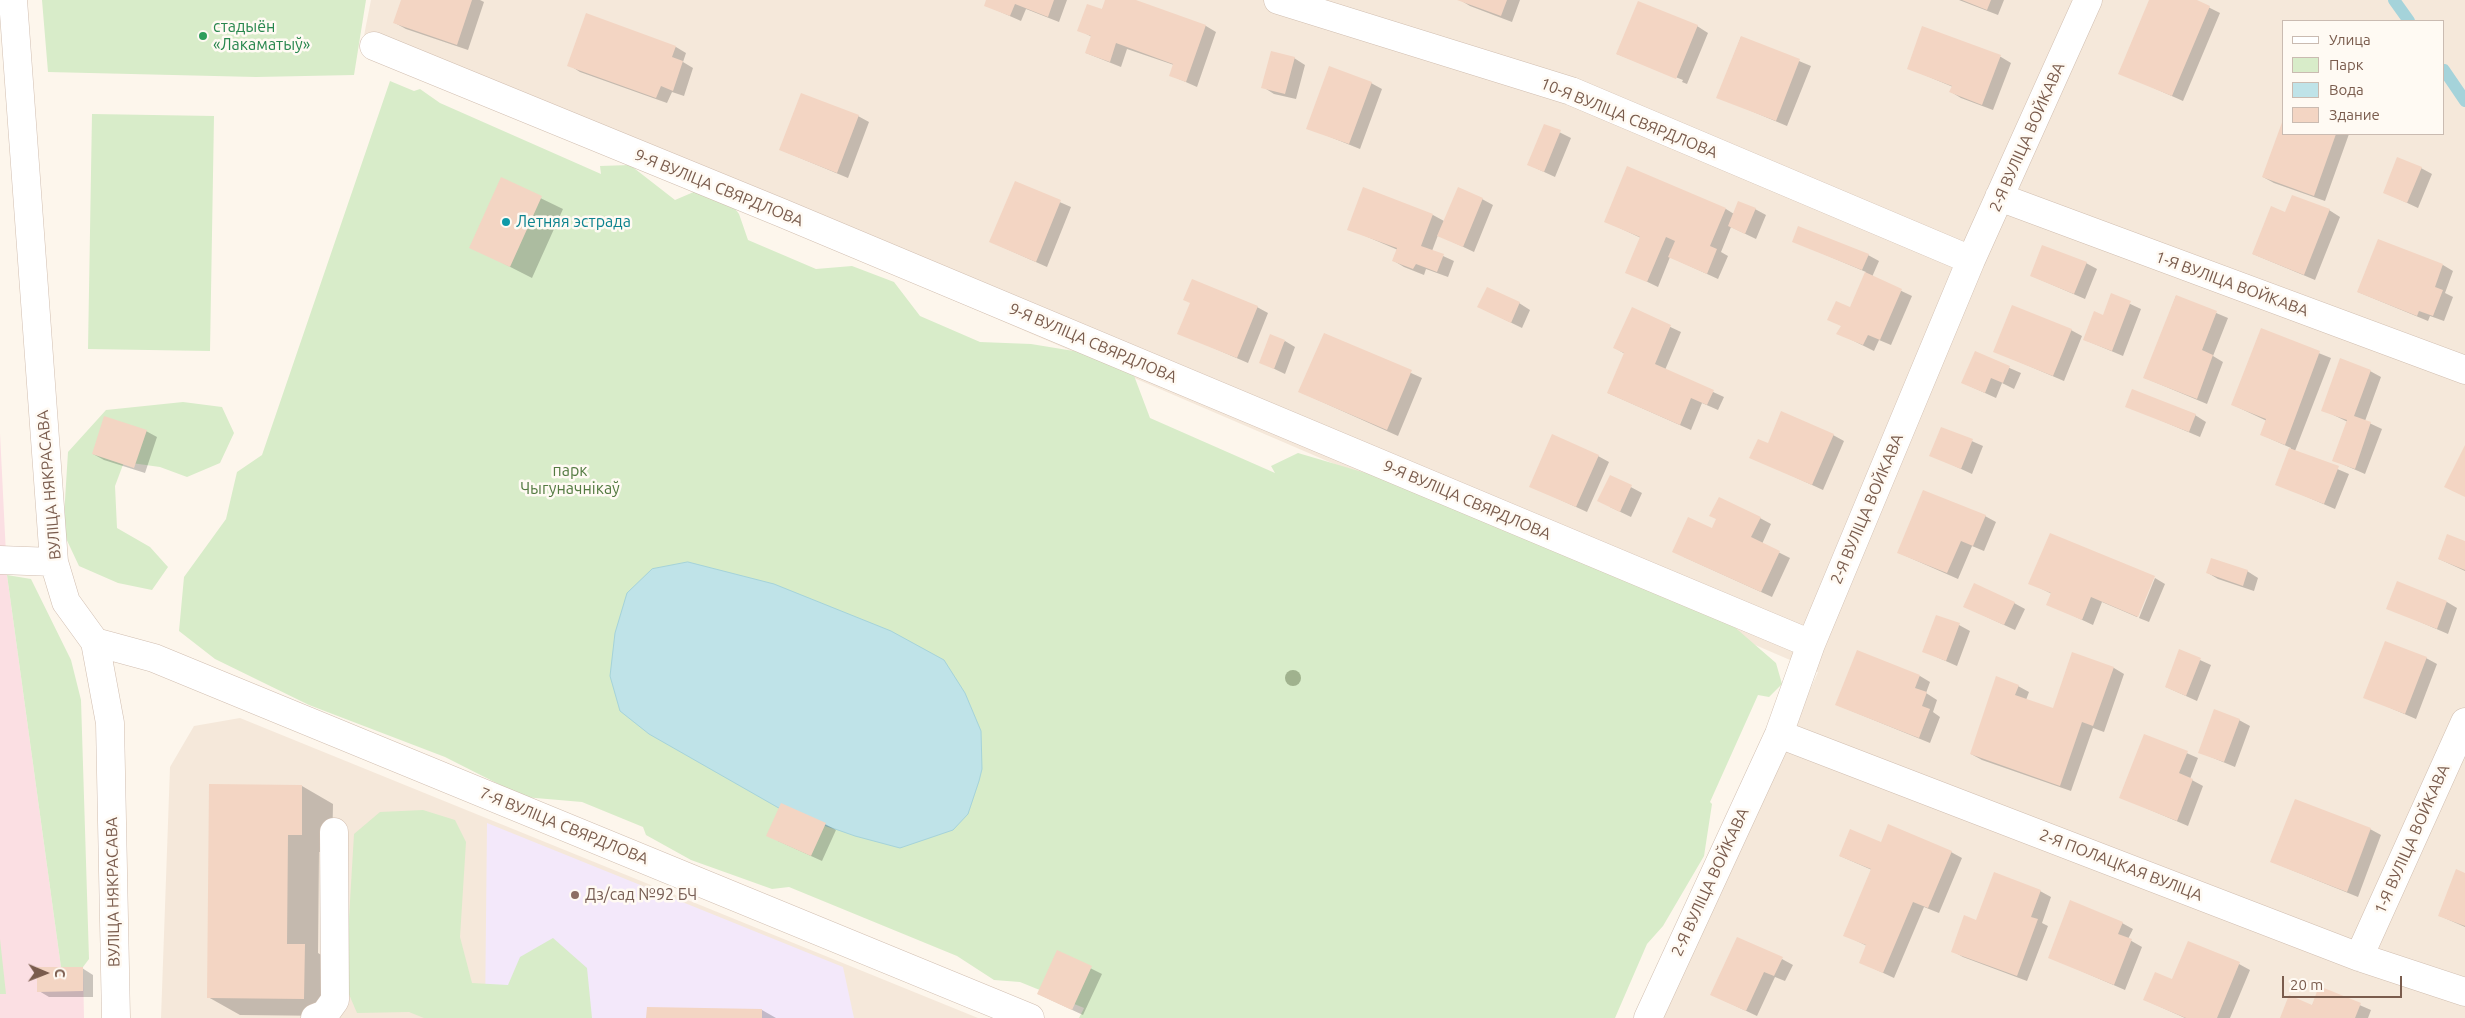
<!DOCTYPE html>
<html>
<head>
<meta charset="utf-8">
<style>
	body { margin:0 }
	#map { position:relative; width:2465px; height:1018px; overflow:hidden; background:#fdf6ec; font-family:Ubuntu,sans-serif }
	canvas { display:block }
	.legend { position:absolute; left:2282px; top:20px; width:162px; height:115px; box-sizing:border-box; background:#fffaf3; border:1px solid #cabbb1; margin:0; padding:6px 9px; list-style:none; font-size:15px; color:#7a5c4d }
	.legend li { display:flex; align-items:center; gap:10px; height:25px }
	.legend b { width:25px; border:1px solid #cabbb1 }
	.north { position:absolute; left:20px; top:948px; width:50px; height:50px; -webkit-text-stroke:4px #fffaf3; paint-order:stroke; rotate:91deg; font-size:14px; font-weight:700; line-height:20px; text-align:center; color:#7a5c4d }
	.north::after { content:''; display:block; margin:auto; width:18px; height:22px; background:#7a5c4d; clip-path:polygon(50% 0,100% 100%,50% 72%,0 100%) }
	.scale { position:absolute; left:2282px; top:976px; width:120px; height:22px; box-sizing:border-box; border:2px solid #7a5c4d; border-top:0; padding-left:6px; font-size:15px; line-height:18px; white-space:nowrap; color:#7a5c4d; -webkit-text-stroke:4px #fffaf3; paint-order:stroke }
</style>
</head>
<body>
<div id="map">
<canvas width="2465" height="1018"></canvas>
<ul class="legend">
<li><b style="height:6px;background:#fff"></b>Улица</li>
<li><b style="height:14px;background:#d8ecc9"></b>Парк</li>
<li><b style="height:14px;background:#bfe3e8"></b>Вода</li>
<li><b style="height:14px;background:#f3d5c3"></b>Здание</li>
</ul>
<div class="north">С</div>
<div class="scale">20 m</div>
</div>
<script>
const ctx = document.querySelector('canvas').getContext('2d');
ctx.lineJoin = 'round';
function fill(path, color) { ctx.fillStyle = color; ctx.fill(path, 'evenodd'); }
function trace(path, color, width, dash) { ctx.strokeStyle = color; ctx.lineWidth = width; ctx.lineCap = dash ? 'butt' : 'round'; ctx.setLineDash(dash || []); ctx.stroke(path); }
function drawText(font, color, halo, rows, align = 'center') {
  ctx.font = font + ' Ubuntu,sans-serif'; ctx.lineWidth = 5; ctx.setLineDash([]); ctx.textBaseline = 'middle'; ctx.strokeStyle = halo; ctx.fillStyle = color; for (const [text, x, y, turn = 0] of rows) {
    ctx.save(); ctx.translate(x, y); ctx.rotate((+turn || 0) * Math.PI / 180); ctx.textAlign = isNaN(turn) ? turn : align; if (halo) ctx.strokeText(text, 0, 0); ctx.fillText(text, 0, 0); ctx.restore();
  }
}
const residential = new Path2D(`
	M371,0h2094v1018h-803l156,-346 -1456,-626zM2284,21h160v113h-160z
	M240,718l738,300h-817l9,-251 24,-41z`);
const education = new Path2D(`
	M487,823l356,144 11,51h-369z`);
const medical = new Path2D(`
	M0,433l7,142 54,392h22l1,51h-84z`);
const green = new Path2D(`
	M42,0h324l-12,75 -98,2 -208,-5z
	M390,81l24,10 6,-2 20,14 161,71 -1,-8 30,-1 45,35 28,-12 16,-1 20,27 9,26 68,29 36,-3 42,16 26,34 60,26 51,2 55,9 47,20 17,45 125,55 -4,-7 27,-13 115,34 318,137 45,39 6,21 -13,13 -11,-2 -48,107 2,2 -8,52 -41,70 -16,18 -32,74h-536l5,-10 -64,-26 -26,-2 -37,-24 -168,-69 -17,2 -81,-29 -45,-25 -3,-8 -61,-25 -58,-5 -79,-40 -136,-52 -94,-46 -36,-28 5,-54 42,-58 11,-47 25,-17z
	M92,114l122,2 -4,235 -122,-2z
	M183,402l39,5 12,26 -14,30 -33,14 -27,-10 -36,-5 -9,24 2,42 33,19 18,20 -16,23 -34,-7 -39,-17 -16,-34 5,-80 38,-42z
	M7,575l24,4 40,81 10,40 8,259 -6,8h-22z
	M423,810l32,10 11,22 -6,95 12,46 36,2 12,-28 33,-19 34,30 5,50h-168l-15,-6 -52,1 -15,-35 7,-60 5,-84 26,-22z
	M0,939l6,55h-6z`);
const water = new Path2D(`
	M688,562l86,22 117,47 53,29 21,33 16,38 1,38 -3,12 -11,33 -15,16 -53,18 -45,-12 -71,-25 -135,-77 -29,-23 -10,-35 5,-43 12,-40 25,-24z`);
const shadow = new Path2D(`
	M403,0h77l4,2 -16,48 -62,-21 -11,-6z
	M987,0h80l-8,22 -33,-13 -5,12 -36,-16z
	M1106,0h26l74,26 10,6 -19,55 -27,-12 4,-10 -47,-16 -6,18 -35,-14 6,-16 -13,-7 23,-20z
	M1460,0h60l-8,22 -42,-16z
	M1959,0h45l-6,15z
	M2150,0h44l26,13 -37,88 -63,-28z
	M1697,26l11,7 -21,51 -5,-2 1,-2 -66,-26z
	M1923,27l78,30 10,6 -18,47 -32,-12 -10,-6 2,-5 -45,-19z
	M1741,37l70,29 -24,60 -69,-29z
	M676,47l10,6 -3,9 10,6 -9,28 -12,-4 -5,11 -87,-31 -11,-7z
	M1294,58l11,7 -9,34 -22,-5 -11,-7z
	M1371,83l11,6 -22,60 -52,-21z
	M858,116l11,6 -21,56 -67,-28z
	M1545,125l26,13 -16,39 -26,-12z
	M2284,134h65l-24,67 -51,-18 -11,-6z
	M2421,168l11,6 -14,34 -34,-16z
	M501,179l62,30 -31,69 -61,-31z
	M1016,183l55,24 -24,60 -56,-25z
	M1482,199l11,6 -19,47 -36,-17 -6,16 22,10 -6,16 -22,-8 -2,6 -20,-8 -10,-6 4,-11 -49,-21 84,-14 11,6z
	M1726,209l8,5 21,-5 11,6 -10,24 -25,-12 -10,25 7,4 -10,23 -48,-22 -12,30 -31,-15 14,-34 -36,-17z
	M2329,210l11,7 -25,63 -62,-26 33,-40z
	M1793,241l75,14 11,6 -7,16 40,19 -21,49 -12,-5 -5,11 -36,-18 4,-7 -13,-7 21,-10 16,-37z
	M2086,263l11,6 -12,30 -53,-23z
	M2443,265l10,6 -8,22 8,4 -9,24 -14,-5 -2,5 -70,-29z
	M2111,295l30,14 -18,47 -38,-16 19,-24z
	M2176,296l52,22 -15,38 10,6 -16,42 -62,-26z
	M1519,303l11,7 -8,18 -43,-21z
	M1257,307l11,6 -20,50 -69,-30z
	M1632,309l49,23 -16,38 59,27 -6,13 -16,-7 -11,27 -83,-37 17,-39 -10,-6z
	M2071,330l11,6 -18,45 -70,-30z
	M2261,330l70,28 -36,93 54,23 -14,35 -58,-25 14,-36 -29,-13 5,-14 -34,-16z
	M1325,334l97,44 -24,58 -98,-44z
	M1285,341l10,6 -10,27 -25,-12z
	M1975,353l46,20 -7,16 -12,-6 -6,15 -33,-15z
	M2370,371l11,6 -16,44 17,8 -17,45 -32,-14 15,-38 -25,-12z
	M2127,406l68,9 11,7 -6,15z
	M1942,428l41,18 -11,28 -41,-19z
	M146,431l11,6 -12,36 -41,-13 -11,-6z
	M1833,435l11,6 -21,49 -72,-33 17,-12z
	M1598,456l11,6 -22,50 -57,-26z
	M1610,476l32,17 -11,24 -21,-10z
	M1985,516l11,6 -12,29 -12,-5 -14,33 -59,-26z
	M1760,518l11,6 -9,20 28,14 -18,39 -88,-40 29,-27z
	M2465,542v29l-26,-12z
	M2247,571l11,7 -4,13 -36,-12 -10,-6z
	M2153,577l-16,40 -35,-15 -9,23 -45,-21 4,-10 -22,-11z
	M2155,578l10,6 -16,38 -10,-4z
	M2447,602l10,6 -9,26 -60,-26z
	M2014,603l11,6 -10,21 -39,-18z
	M1959,625l11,6 -13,35 -34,-15z
	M2180,651l31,14 -14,36 -31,-14z
	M2073,654l41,14 10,6 -20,58 -11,-4 -22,63 -89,-31 -11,-6 47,-68 11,6 -3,8 27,10z
	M2426,658l11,6 -21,55 -51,-22z
	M1920,676l10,6 -4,11 11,7 -4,12 7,5 -10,26 -93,-38z
	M2239,720l11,6 -15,41 -36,-15z
	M2145,735l53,23 -8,21 13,7 -15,40 -68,-29z
	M302,786l31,18 -1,48h-13l-1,101 17,10v53l-95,-1 -32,-18z
	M825,824l11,6 -14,31 -44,-20z
	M2370,829l11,6 -23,62 -86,-35z
	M1951,852l11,6 -23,55 -15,-6 -30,71 -34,-16 7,-16 -22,-11 27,-65 -32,-14z
	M2465,874v53l-25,-11z
	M2040,891l11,6 -9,26 6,3 -21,55 -64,-24 -11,-6 25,-30z
	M2122,923l11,6 -5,10 14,8 -17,43 -76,-33z
	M1058,952l44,22 -19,41 -45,-21z
	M1782,959l11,6 -8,16 -10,-4 -18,39 -34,-16z
	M2239,964l11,6 -20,48h-45l-40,-18 28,-19z
	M82,968l11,7v22h-44l-10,-6z
	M2320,988l51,22 -3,8h-87l31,-12z
	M762,1010l14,8h-128z`);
const stream = new Path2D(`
	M2394,0l15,21
	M2444,70l21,31`);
const building = new Path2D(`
	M401,0h71l-15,45 -64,-22z
	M986,0h68l-6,17 -33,-13 -5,12 -26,-10z
	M1105,0h31l70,25 -20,57 -17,-6 4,-12 -57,-21 -6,19 -25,-9 6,-17 -14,-5 10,-27 15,5z
	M1457,0h50l-6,16z
	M1962,0h29l-4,10z
	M2149,0h48l13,6 -38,90 -54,-22z
	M1638,1l60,24 -22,54 -60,-25z
	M586,13l90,33 -4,11 11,4 -10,30 -12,-5 -5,12 -89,-32z
	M1922,26l79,29 -19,50 -33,-13 3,-6 -45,-17z
	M1741,36l59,23 -24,62 -60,-23z
	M1271,51l24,6 -10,37 -24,-6z
	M1329,66l43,16 -23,62 -43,-15z
	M801,93l58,22 -22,58 -58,-23z
	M2284,117v17h52l-22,62 -52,-19z
	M1544,124l17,6 -17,42 -17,-7z
	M2397,157l25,10 -15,36 -24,-10z
	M1627,166l99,42 -16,38 7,3 -10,25 -39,-17 7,-16 -9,-4 -19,45 -22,-9 15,-36 -36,-15z
	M501,177l41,19 -32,71 -41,-19z
	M1015,181l46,19 -25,62 -47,-20z
	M1363,187l70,27 -12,32 23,8 -7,18 -21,-8 -3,5 -21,-8 5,-13 -50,-18z
	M1458,187l25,11 -20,49 -26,-11z
	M2292,195l38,14 -26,66 -52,-21 19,-48 14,6z
	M1738,201l18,7 -11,26 -17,-8z
	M1798,226l71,28 -7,16 -70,-28z
	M2378,239l65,25 -8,23 8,3 -10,26 -14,-5 -2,5 -60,-24z
	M2042,245l45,17 -13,32 -44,-18z
	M1865,272l37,17 -22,51 -12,-5 -5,10 -27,-11 5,-8 -14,-6 9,-19 14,6z
	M1192,279l66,27 -21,52 -60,-24 13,-31 -7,-3z
	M1487,287l33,15 -9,21 -34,-16z
	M2111,293l20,8 -19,50 -29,-11 11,-29 9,4z
	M2176,295l41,16 -15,39 11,5 -16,44 -54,-21z
	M2012,305l60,24 -19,47 -60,-24z
	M1632,307l39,18 -16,39 59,26 -7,15 -16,-7 -11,27 -73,-32 17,-40 -11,-5z
	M2261,328l59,23 -35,94 -25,-10 6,-16 -35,-14z
	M1324,333l88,37 -25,60 -89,-38z
	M1270,334l15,6 -11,29 -15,-6z
	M1975,351l35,15 -7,17 -12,-5 -6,15 -24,-10z
	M2340,358l31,12 -17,46 17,6 -16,47 -23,-8 15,-41 -26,-9z
	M2132,389l64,25 -7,18 -64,-25z
	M1781,411l53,23 -22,51 -63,-27 9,-19 10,4z
	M104,416l43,14 -13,38 -42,-14z
	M1941,427l32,12 -12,30 -32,-13z
	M1552,434l47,21 -23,52 -47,-20z
	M2465,445v52l-21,-10z
	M2289,448l50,18 -15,38 -49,-19z
	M1610,475l22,10 -12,27 -23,-11z
	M1923,490l63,25 -13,31 -12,-5 -14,32 -50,-20z
	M1719,497l42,20 -10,20 29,14 -19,41 -89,-40 16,-35 24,11 4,-9 -7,-3z
	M2050,533l105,43 -17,41 -47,-20 -9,23 -36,-15 5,-12 -23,-9z
	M2447,534l18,7v29l-27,-11z
	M2211,558l37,12 -5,16 -37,-13z
	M2397,581l50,20 -10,28 -51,-20z
	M1974,583l41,19 -11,23 -41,-18z
	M1936,615l24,8 -14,38 -24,-9z
	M2385,641l42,16 -22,57 -42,-16z
	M2179,649l22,9 -15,38 -21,-9z
	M1857,650l63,25 -5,13 12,4 -5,14 8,3 -11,29 -84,-33z
	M2072,652l42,15 -21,59 -11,-4 -22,64 -90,-32 26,-78 23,9 -4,10 38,13z
	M2214,709l26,10 -16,43 -26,-9z
	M2144,734l44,17 -9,22 14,6 -16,42 -58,-23z
	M209,784l93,1v50h-14l-1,109h18l-1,55 -97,-1z
	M2295,799l76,29 -24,64 -77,-30z
	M781,803l45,20 -15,33 -45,-20z
	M1888,824l64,27 -24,57 -15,-6 -30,71 -24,-10 7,-18 -23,-9 28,-67 -32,-13 11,-27 31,13z
	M2456,869l9,4v53l-27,-10z
	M1994,872l47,18 -10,27 7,2 -21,57 -66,-24 13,-37 12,5z
	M2070,900l53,22 -5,12 14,5 -18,46 -66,-27z
	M1737,937l46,20 -9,19 -10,-4 -18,39 -36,-16z
	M2188,941l52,21 -23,56h-31l-43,-18 12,-28 17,7z
	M1057,950l35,16 -20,44 -35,-16z
	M37,967h46v24l-46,1z
	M2319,986l42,17 -6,15h-75l9,-23 23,10z
	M647,1007l115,2v9h-116z`);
const minor = new Path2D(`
	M13,0l41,562 12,40 29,40 15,81 6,295
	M1278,0l293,91 400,169
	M374,46l408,167 1029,431
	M1999,197l466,173
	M0,560l54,2
	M95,642l59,16 876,360
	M1779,734l580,223 106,35
	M2359,957l106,-235
	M315,1018l10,-4 10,-14 -1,-168
	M1648,1018l131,-284 32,-90 160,-384 117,-260`);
const trees = [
	[1293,678]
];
const markers = [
	[203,36,5,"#2e9e5b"],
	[506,222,5,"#0f9aa8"],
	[575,895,5,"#8d6e63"]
];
const leisureNames = [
	["стадыён",213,27],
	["«Лакаматыў»",213,45]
];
const streetNames = [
	["10-Я ВУЛІЦА СВЯРДЛОВА",1629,118,22],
	["2-Я ВУЛІЦА ВОЙКАВА",2027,137,-66],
	["9-Я ВУЛІЦА СВЯРДЛОВА",719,188,22],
	["1-Я ВУЛІЦА ВОЙКАВА",2232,284,20],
	["9-Я ВУЛІЦА СВЯРДЛОВА",1093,343,23],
	["ВУЛІЦА НЯКРАСАВА",49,485,-95],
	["9-Я ВУЛІЦА СВЯРДЛОВА",1467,500,23],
	["2-Я ВУЛІЦА ВОЙКАВА",1867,509,-67],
	["7-Я ВУЛІЦА СВЯРДЛОВА",564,826,22],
	["1-Я ВУЛІЦА ВОЙКАВА",2412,839,-66],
	["2-Я ПОЛАЦКАЯ ВУЛІЦА",2121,865,21],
	["2-Я ВУЛІЦА ВОЙКАВА",1710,882,-65],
	["ВУЛІЦА НЯКРАСАВА",113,892,-91]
];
const cultureNames = [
	["Летняя эстрада",516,222]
];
const parkNames = [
	["парк",570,471],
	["Чыгуначнікаў",570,489]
];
const educationNames = [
	["Дз/сад №92 БЧ",585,895]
];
fill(residential, '#f5e8da');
fill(education, '#f3e8fa');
fill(medical, '#fbdfe3');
fill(green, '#d8ecc9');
fill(water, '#bfe3e8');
trace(water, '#a5d3da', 1);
fill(shadow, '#0003');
trace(stream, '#a5d3da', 12);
fill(building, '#f3d5c3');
trace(minor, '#d1beb0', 29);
trace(minor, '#fff', 28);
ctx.fillStyle = '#a0b28e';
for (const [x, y] of trees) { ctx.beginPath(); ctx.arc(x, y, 8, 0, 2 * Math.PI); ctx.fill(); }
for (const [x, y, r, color] of markers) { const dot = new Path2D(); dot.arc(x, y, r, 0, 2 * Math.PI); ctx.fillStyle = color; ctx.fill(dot); trace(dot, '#fffaf3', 2); }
drawText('16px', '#27864d', '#fffaf3', leisureNames, 'left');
drawText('16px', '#7a5c4d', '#fffaf3', streetNames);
drawText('16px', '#0d838f', '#fffaf3', cultureNames, 'left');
drawText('16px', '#537a41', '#fffaf3', parkNames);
drawText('16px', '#785e54', '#fffaf3', educationNames, 'left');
</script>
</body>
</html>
